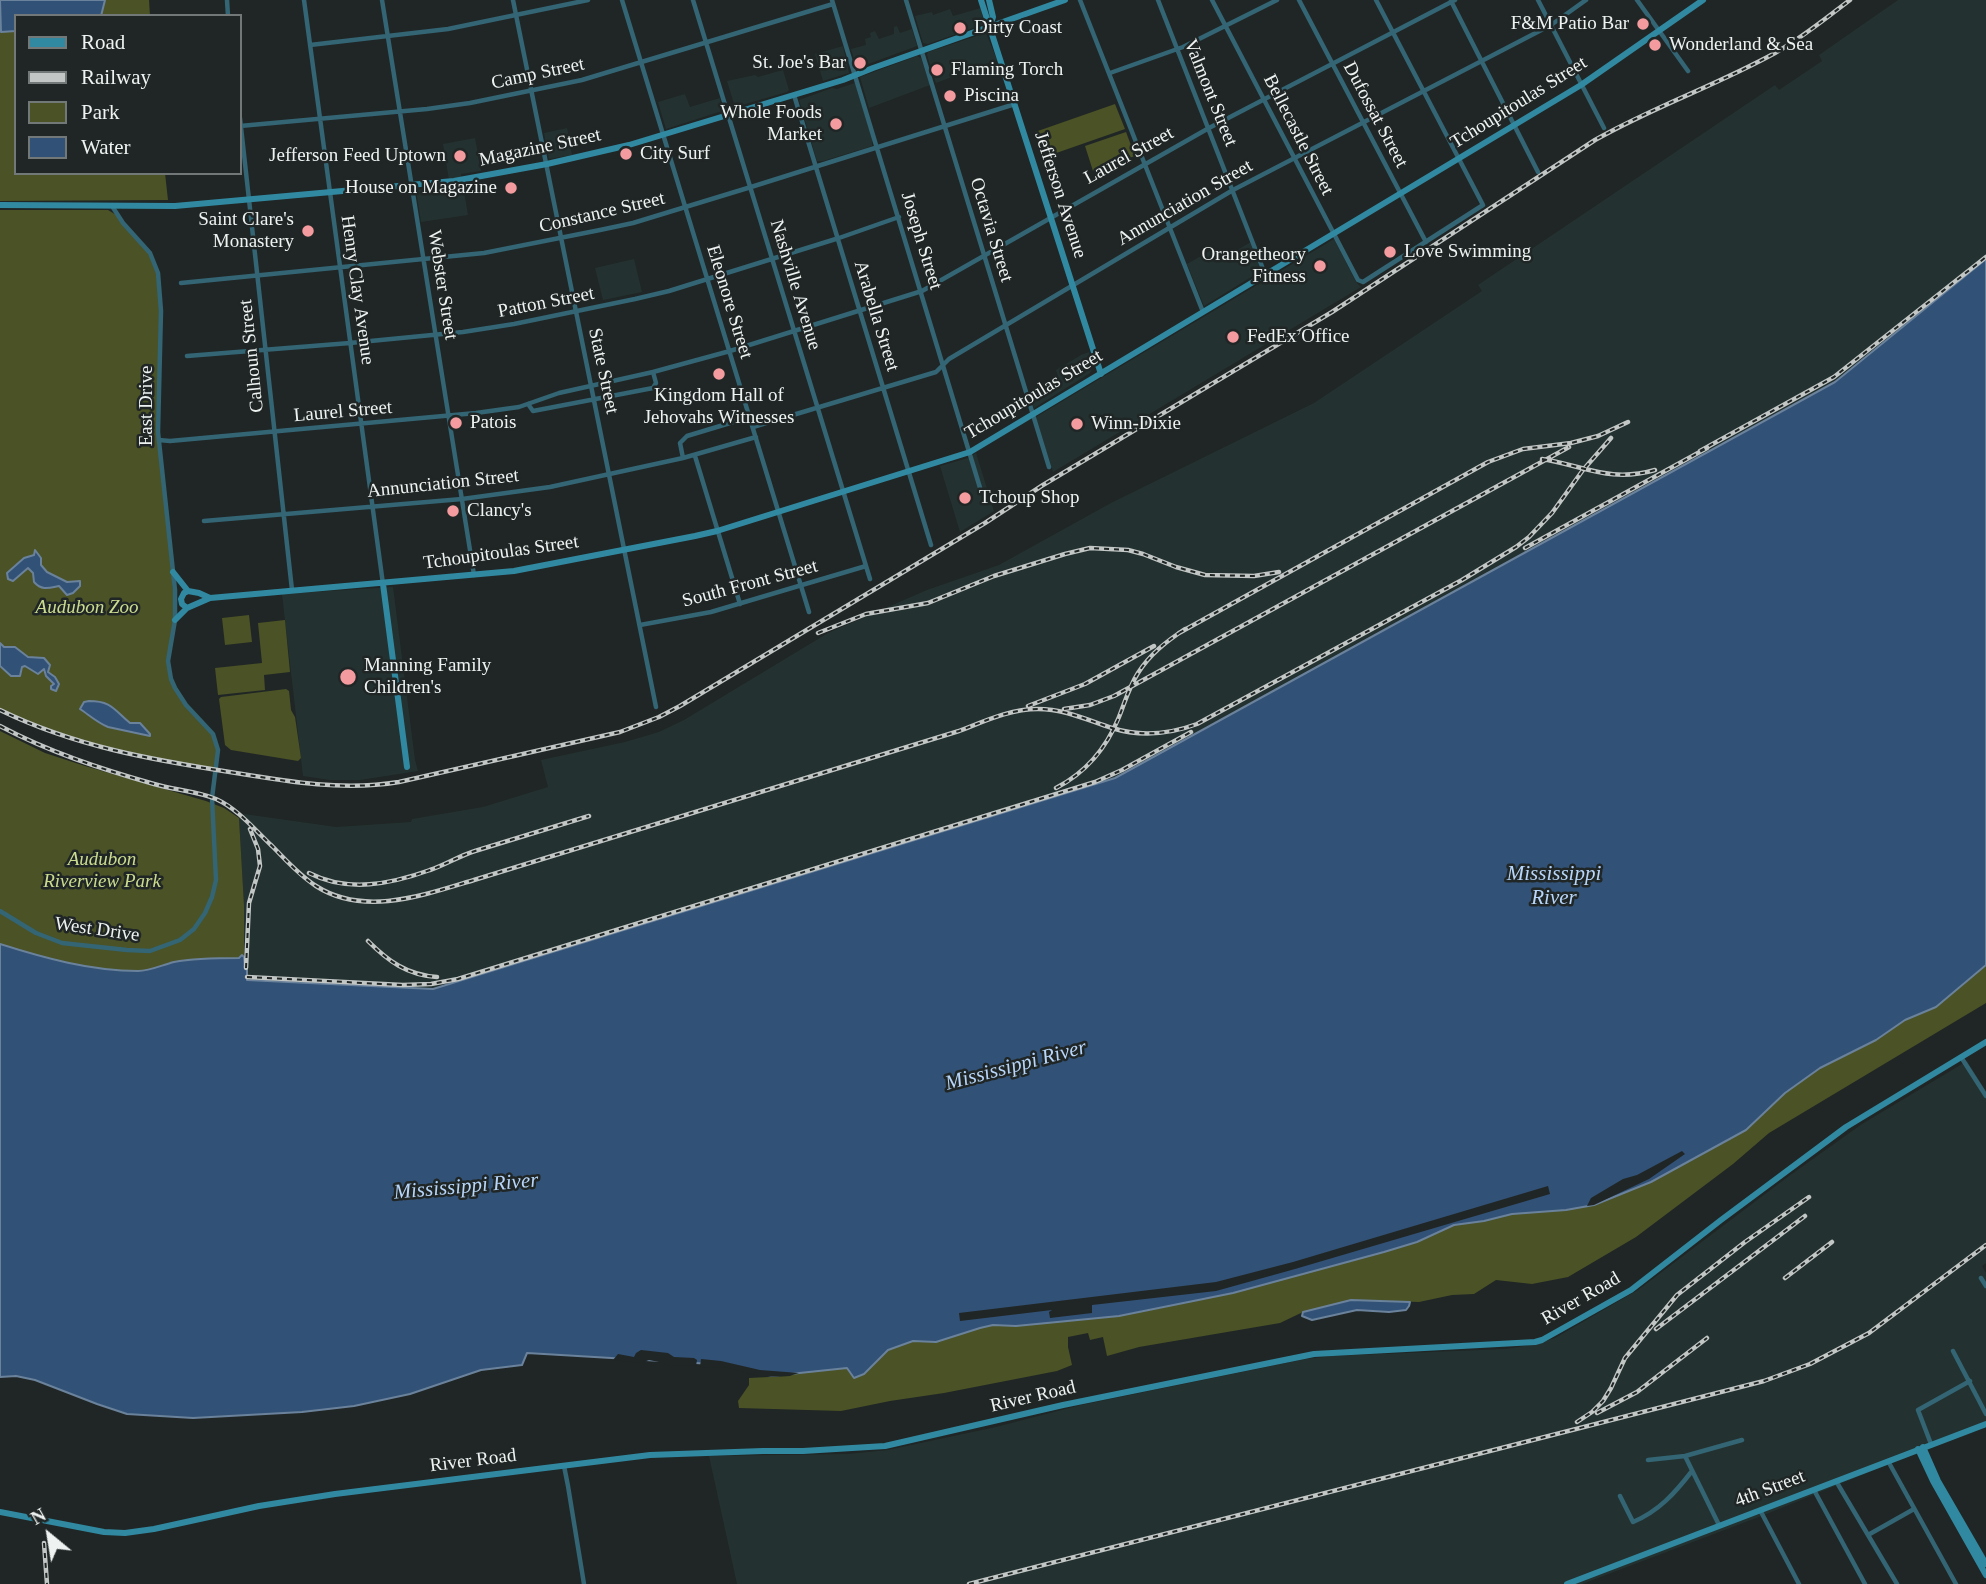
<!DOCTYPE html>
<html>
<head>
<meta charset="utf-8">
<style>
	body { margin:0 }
	#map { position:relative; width:1986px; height:1584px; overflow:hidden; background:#202625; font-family:"Times New Roman",serif }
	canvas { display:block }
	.legend { position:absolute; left:14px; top:14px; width:228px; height:161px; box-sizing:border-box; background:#202625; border:2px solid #727877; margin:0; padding:9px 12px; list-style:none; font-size:21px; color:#eef3f2 }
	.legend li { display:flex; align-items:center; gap:14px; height:35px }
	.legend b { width:35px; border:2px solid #727877 }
	.north { position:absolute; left:14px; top:1500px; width:70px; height:70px; -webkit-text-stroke:5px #202625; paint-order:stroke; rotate:330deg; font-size:19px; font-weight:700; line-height:28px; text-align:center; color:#eef3f2 }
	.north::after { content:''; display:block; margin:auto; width:24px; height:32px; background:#eef3f2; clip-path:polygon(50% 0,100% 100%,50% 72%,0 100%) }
</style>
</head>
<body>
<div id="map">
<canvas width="1986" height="1584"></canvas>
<ul class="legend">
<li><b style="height:9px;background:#3189a1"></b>Road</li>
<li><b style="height:9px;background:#c2c7c6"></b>Railway</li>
<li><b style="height:19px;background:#4a5226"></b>Park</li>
<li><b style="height:19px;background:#325176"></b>Water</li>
</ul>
<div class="north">N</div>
</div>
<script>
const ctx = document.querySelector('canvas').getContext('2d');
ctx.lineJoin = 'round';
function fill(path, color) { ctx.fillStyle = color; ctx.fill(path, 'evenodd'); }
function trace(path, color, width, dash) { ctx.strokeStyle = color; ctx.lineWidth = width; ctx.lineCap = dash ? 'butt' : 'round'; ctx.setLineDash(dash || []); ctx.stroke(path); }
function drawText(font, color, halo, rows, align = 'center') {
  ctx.font = font + ' "Times New Roman",serif'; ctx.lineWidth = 5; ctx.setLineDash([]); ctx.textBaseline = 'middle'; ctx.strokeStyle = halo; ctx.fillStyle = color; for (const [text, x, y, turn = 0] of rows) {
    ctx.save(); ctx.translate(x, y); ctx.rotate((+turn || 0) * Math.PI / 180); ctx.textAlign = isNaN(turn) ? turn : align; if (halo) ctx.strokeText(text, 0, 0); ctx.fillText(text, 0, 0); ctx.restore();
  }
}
const built = new Path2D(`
	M1898,0h88v259l-151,123 -720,396 -682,211 -186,-9v-11l-4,-3 1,-61 -5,-87 5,-4 92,13 75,-5 1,-3 71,-12 65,-20 -7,-27 84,-18 34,-10 25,-12 144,-87 99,-43 72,-25 112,-62 203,-100 168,-112 -4,-6 297,-200 4,5 43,-29 -3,-6z
	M981,8l3,16 -56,20 -5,-1 -8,-27 17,-4 1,3 17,-6 3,7z
	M897,26l3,7 12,-4 5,17 -57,21 -4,-1 -5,-17 15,-4 -1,-6 6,-2 -1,-4 5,-2 4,8 15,-5v-7z
	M986,33l11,27 -61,23 -9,-28 1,-3z
	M843,46l6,27 -26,8 -8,-27z
	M917,56l4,2 9,27 -61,23 -9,-31z
	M783,70l6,20 -2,2 -52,15 -8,-26 28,-6 3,2z
	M855,83l17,56v7l-49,15h-6l-18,-61 33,-12 5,1z
	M685,94l5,13 30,-9 2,13 -56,18 -8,-27z
	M567,128l5,27 -23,4 -5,-26z
	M475,138l6,33 -20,3 7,41 -47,7 -5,-32 34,-4 -7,-42z
	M1334,239l22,43 5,5 -308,185 -17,-55z
	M1251,242l10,29 -57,35 -17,-42 26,-15 7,11z
	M634,259l8,33 -39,8 -8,-32z
	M1089,352l3,17 -2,4 -56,35 -5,-14 29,-18 -2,-6 25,-15z
	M976,453l18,58 -34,21 -20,-66 28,-8z
	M393,587l22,173 3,11 -58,9h-30l-27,-4 -21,-182z
	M1967,1061l19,30v172l-4,3 4,7v154l-58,21 -164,67 -182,69h-845l-28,-128 139,-2 40,-4 108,-23 85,-22 225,-46 26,-3 174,-7 30,-5 19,-6 83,-48 151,-114 73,-52z`);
const green = new Path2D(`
	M0,0h149l1,16h-134v157h149l3,27 -168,1z
	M1115,104l10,25 -83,29 -7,-26z
	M1126,132l9,24 -42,15 -8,-25z
	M0,210h108l10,6 20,23 17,24 5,26 -1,151 10,90 6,90 -6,33v17l6,18 11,17 27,29 5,16 -2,20c-79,-12 -144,-27 -216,-60z
	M249,615l3,27 -27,3 -3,-27z
	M285,620l5,52 -26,3 1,15 -47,5 -3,-27 47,-5 -4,-40z
	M286,689l3,2 2,19 4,7 6,41 -3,3 -67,-11 -6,-5 -6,-46 2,-2z
	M0,731l45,22 40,13 121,35 18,7 15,10 5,87v57l-24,11 -220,1z
	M1986,950v53l-217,130 -36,31 -97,73 -68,40 -36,7 -36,-4 -22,14 -22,1 -33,7 -68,-2 -48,12 -23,11 -141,24 -32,9 -4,-19 -13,3 -2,-7 -20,4v10l4,18 -15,6 -113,22 -54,8 -49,10 -102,-3 -1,-7 11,-16v-7l40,-2z`);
const water = new Path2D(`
	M0,0h105l-4,16h-85v15l-15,1z
	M1986,259v706l-50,42 -31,13 -29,20 -56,28 -35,25 -39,37 -95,52 -57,23 -28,5 -54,4 -28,7 -30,4 -37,17 -33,10 -151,41 -114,23 -103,10 -23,-1 -13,3 -44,14 -23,-1 -25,9 -24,24 -10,4 -7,-10 -76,8 -42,-11 -202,-12 -5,12 -41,5 -71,24 -56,12 -52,6 -109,6 -66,-4 -30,-10 -62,-24 -19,-4 -16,1v-433c44,14 91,27 138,27 12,0 24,-6 36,-9 21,-4 44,-4 65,-4l3,-3 2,2 1,11h2v12l186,9 682,-211 720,-396z
	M35,550l6,8v7l6,7 20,10 13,-1v5l-7,7 -6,2 -8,-9c-10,2 -17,5 -25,-4l-1,-9 -5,-5 -15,13 -5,-2 -1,-6 17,-15 10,-3z
	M0,643l4,4h11l13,10 16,1 6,7 -2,7 7,5 4,7 -3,7 -5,-2v-3l3,-2 -8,-8 -2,-7 -6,5 -13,-8 -3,1 -2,9h-9l-11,-10z
	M89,701c23,0 25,9 41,22h10l10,11v2l-42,-9c-10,-4 -19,-12 -28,-18l4,-7z
	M1351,1300l59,2 -1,4 -3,4 -17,2 -32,-2 -45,10 -10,-4 1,-4z`);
const pier = new Path2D(`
	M1682,1151l3,3 -36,25 -55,26 -7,1 4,-8 32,-19 14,-4z
	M1548,1186l2,8 -255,75 -79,22 -124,14v8l-42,5 -1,-6 3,-2 -92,11 -1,-8 257,-31 77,-20z
	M641,1350l27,3 6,4 20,1 3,2 -1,6 -31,-1 -1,-2 -15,-3 -8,3 -28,-3 5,-6 16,3 2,-4z
	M701,1359l20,2 39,9 39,3 -10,3 -28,1 -33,-9 -28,-1z`);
const street = new Path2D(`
	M227,0l1,16
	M304,0l79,584
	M382,0l92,575
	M513,0l143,707
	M622,0l187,612
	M693,0l177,579
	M832,0l149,491
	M906,0l143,467
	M1080,0l123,312
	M1158,0l107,274
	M1212,0l146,280 5,2 120,-77 -107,-205
	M1299,0l127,242
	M1538,0l66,128
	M1637,0l51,71
	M1451,1l87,171
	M310,45l138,-16 140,-29
	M1110,73l73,-26 94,-47
	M794,95l137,450
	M240,118l52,472
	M240,126l187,-17 43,-6 112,-23 251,-76
	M181,283l303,-30 116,-23 33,-7 118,-36 264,-83
	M187,356l163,-13 113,-11 51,-8 121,-25 34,-8 170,-53 60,-21
	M528,404l5,7 120,-23 3,-5 -3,-11
	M753,427l183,-55 13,-13 284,-169 318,-165 35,-25
	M159,440l11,1 306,-28 43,-6 40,-14 94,-21 77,-21 192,-60 287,-163 246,-128
	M695,456l45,148
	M683,458l73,-21
	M204,521l258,-22 88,-12 133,-29 -3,-15 7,-7 63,-19
	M640,625l71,-13 155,-46
	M0,911l36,22 26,10 65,7 23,1 30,-11 14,-11 11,-16 7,-16 4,-17 -4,-82 6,-48 -5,-16 -27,-29 -11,-17 -4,-9 -3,-18 7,-41v-30l-17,-158 3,-121 -3,-38 -8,-20 -27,-30 -11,-17
	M1961,1057l25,39
	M1981,1278l5,8
	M1953,1351l33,63
	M1931,1444l-13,-34 52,-29
	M1685,1456l34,69
	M1648,1460l37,-4 57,-16
	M1888,1461l68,123
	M564,1466l4,20 16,98
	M1836,1481l61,103
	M1814,1490l51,94
	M1620,1496l13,26c26,-11 42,-29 59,-51
	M1760,1510l39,74
	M1868,1535l46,-26`);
const secondary = new Path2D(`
	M981,0l120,374
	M989,0l4,17 -3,9
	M0,205l175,1 279,-25 93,-17 82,-19 214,-65 30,-12 192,-68
	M173,572l15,19 11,2 11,5
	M383,584l24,183
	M187,608l-5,-4 -1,-5 3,-6 4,-2
	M175,620l12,-12 23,-10 304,-27 181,-35 22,-5 253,-79 611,-367 122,-85
	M1923,1447l15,34 48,83
	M1918,1449l15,32 53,94
	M0,1512l104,20 21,1 29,-4 105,-23 76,-12 315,-39 113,-4h40l82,-5 178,-41 251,-51 221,-12 7,-2 89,-50 90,-70 125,-93 140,-85
	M1567,1584l419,-160`);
const rail = new Path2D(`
	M1700,451l134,-74 152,-120
	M1542,459c43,7 68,24 113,11
	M1525,548l182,-100
	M818,633l48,-19 62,-11 66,-27 71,-22 25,-6 38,2 15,4 33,13 29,8 49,1 25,-4
	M1179,633l309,-171 35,-13 48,-6 27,-7 30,-14
	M1028,706l57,-22 69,-38
	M1064,709l26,-4 24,-9 455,-249
	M0,710c76,37 153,50 236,63 54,9 108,18 163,9l221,-50 39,-15 21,-11 305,-183 58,-38 289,-173 263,-172c58,-33 122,-55 180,-87 27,-15 51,-35 75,-53
	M0,726c49,26 101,43 154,58 20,6 42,7 62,15 22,10 39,31 56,47 14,14 27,29 44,40 48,31 108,9 158,-6l485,-149c26,-10 51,-22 79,-22 27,0 49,11 74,19 28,9 58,6 85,-4l265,-144 54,-33 13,-10 23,-24 31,-43 28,-32
	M1056,788c29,-15 50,-39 63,-71 6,-15 10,-30 19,-44 12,-19 29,-32 47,-44
	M309,873c39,20 82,11 121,-3 15,-5 29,-14 45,-19 38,-12 76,-23 114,-35
	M368,941c20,20 39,34 69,36
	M246,968l3,-65 11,-37 -2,-17 -8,-20
	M247,977l156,8 28,-1 27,-5 637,-197 27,-12 69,-38
	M1785,1278l47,-36
	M1656,1329l149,-113
	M1597,1413l40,-21 70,-54
	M1577,1422l15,-10 11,-11 8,-13 14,-30 52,-63 68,-53 64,-45
	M44,1543l3,41
	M969,1584l795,-203 46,-17 59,-31 117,-88`);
const markers = [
	[1643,24,7,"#f49b9f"],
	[960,28,7,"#f49b9f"],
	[1655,45,7,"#f49b9f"],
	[860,63,7,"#f49b9f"],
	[937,70,7,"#f49b9f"],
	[950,96,7,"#f49b9f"],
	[836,124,7,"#f49b9f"],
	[626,154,7,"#f49b9f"],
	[460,156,7,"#f49b9f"],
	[511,188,7,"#f49b9f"],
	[308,231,7,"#f49b9f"],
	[1390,252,7,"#f49b9f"],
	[1320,266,7,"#f49b9f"],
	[1233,337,7,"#f49b9f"],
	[719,374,7,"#f49b9f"],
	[456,423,7,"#f49b9f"],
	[1077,424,7,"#f49b9f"],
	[965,498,7,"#f49b9f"],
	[453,511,7,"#f49b9f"],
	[348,677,9,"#f49b9f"]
];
const poiNames = [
	["F&M Patio Bar",1629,24,"right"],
	["Dirty Coast",974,28],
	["Wonderland & Sea",1669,45],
	["St. Joe's Bar",846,63,"right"],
	["Flaming Torch",951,70],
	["Piscina",964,96],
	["Whole Foods",822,113,"right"],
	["Market",822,135,"right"],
	["City Surf",640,154],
	["Jefferson Feed Uptown",446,156,"right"],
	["House on Magazine",497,188,"right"],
	["Saint Clare's",294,220,"right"],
	["Monastery",294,242,"right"],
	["Love Swimming",1404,252],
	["Orangetheory",1306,255,"right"],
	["Fitness",1306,277,"right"],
	["FedEx Office",1247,337],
	["Kingdom Hall of",719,396,"center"],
	["Jehovahs Witnesses",719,418,"center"],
	["Patois",470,423],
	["Winn-Dixie",1091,424],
	["Tchoup Shop",979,498],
	["Clancy's",467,511],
	["Manning Family",364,666],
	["Children's",364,688]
];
const streetNames = [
	["Camp Street",538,74,-12],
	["Valmont Street",1210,93,68],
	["Tchoupitoulas Street",1519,103,-32],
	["Dufossat Street",1375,115,62],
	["Bellecastle Street",1298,135,63],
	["Magazine Street",540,148,-12],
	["Laurel Street",1129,156,-29],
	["Jefferson Avenue",1060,195,72],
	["Annunciation Street",1185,203,-30],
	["Constance Street",602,213,-13],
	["Octavia Street",991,230,73],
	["Joseph Street",921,241,73],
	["Webster Street",442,285,81],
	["Nashville Avenue",795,285,73],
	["Henry Clay Avenue",357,290,82],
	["Eleonore Street",729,302,73],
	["Patton Street",546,303,-11],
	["Arabella Street",876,316,73],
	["Calhoun Street",252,356,-96],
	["State Street",603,371,78],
	["Tchoupitoulas Street",1034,395,-31],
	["East Drive",147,406,-90],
	["Laurel Street",343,412,-5],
	["Annunciation Street",443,484,-6],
	["Tchoupitoulas Street",501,553,-8],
	["South Front Street",750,584,-15],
	["West Drive",97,930,8],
	["River Road",1581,1299,-30],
	["River Road",1033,1397,-13],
	["River Road",473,1461,-7],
	["4th Street",1770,1489,-21]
];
const parkNames = [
	["Audubon Zoo",87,608],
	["Audubon",102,860],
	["Riverview Park",102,882]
];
const waterNames = [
	["Mississippi",1554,874],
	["River",1554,898],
	["Mississippi River",1016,1066,-15],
	["Mississippi River",466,1187,-5]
];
fill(built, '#233230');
fill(green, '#4a5226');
fill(water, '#325176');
trace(water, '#6a829b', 2);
fill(pier, '#202625');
trace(street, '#336574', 4.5);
trace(secondary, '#3189a1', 6);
trace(rail, '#c2c7c6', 4.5);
trace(rail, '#202625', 2, [5]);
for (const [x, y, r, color] of markers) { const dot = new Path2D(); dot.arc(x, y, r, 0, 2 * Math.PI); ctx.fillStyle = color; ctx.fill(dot); trace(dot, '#202625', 2.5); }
drawText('19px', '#eef3f2', '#202625', poiNames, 'left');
drawText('19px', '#eef3f2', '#202625', streetNames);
drawText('italic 19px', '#ccdc8f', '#202625', parkNames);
drawText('italic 21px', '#b7d6fa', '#202625', waterNames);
</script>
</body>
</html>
